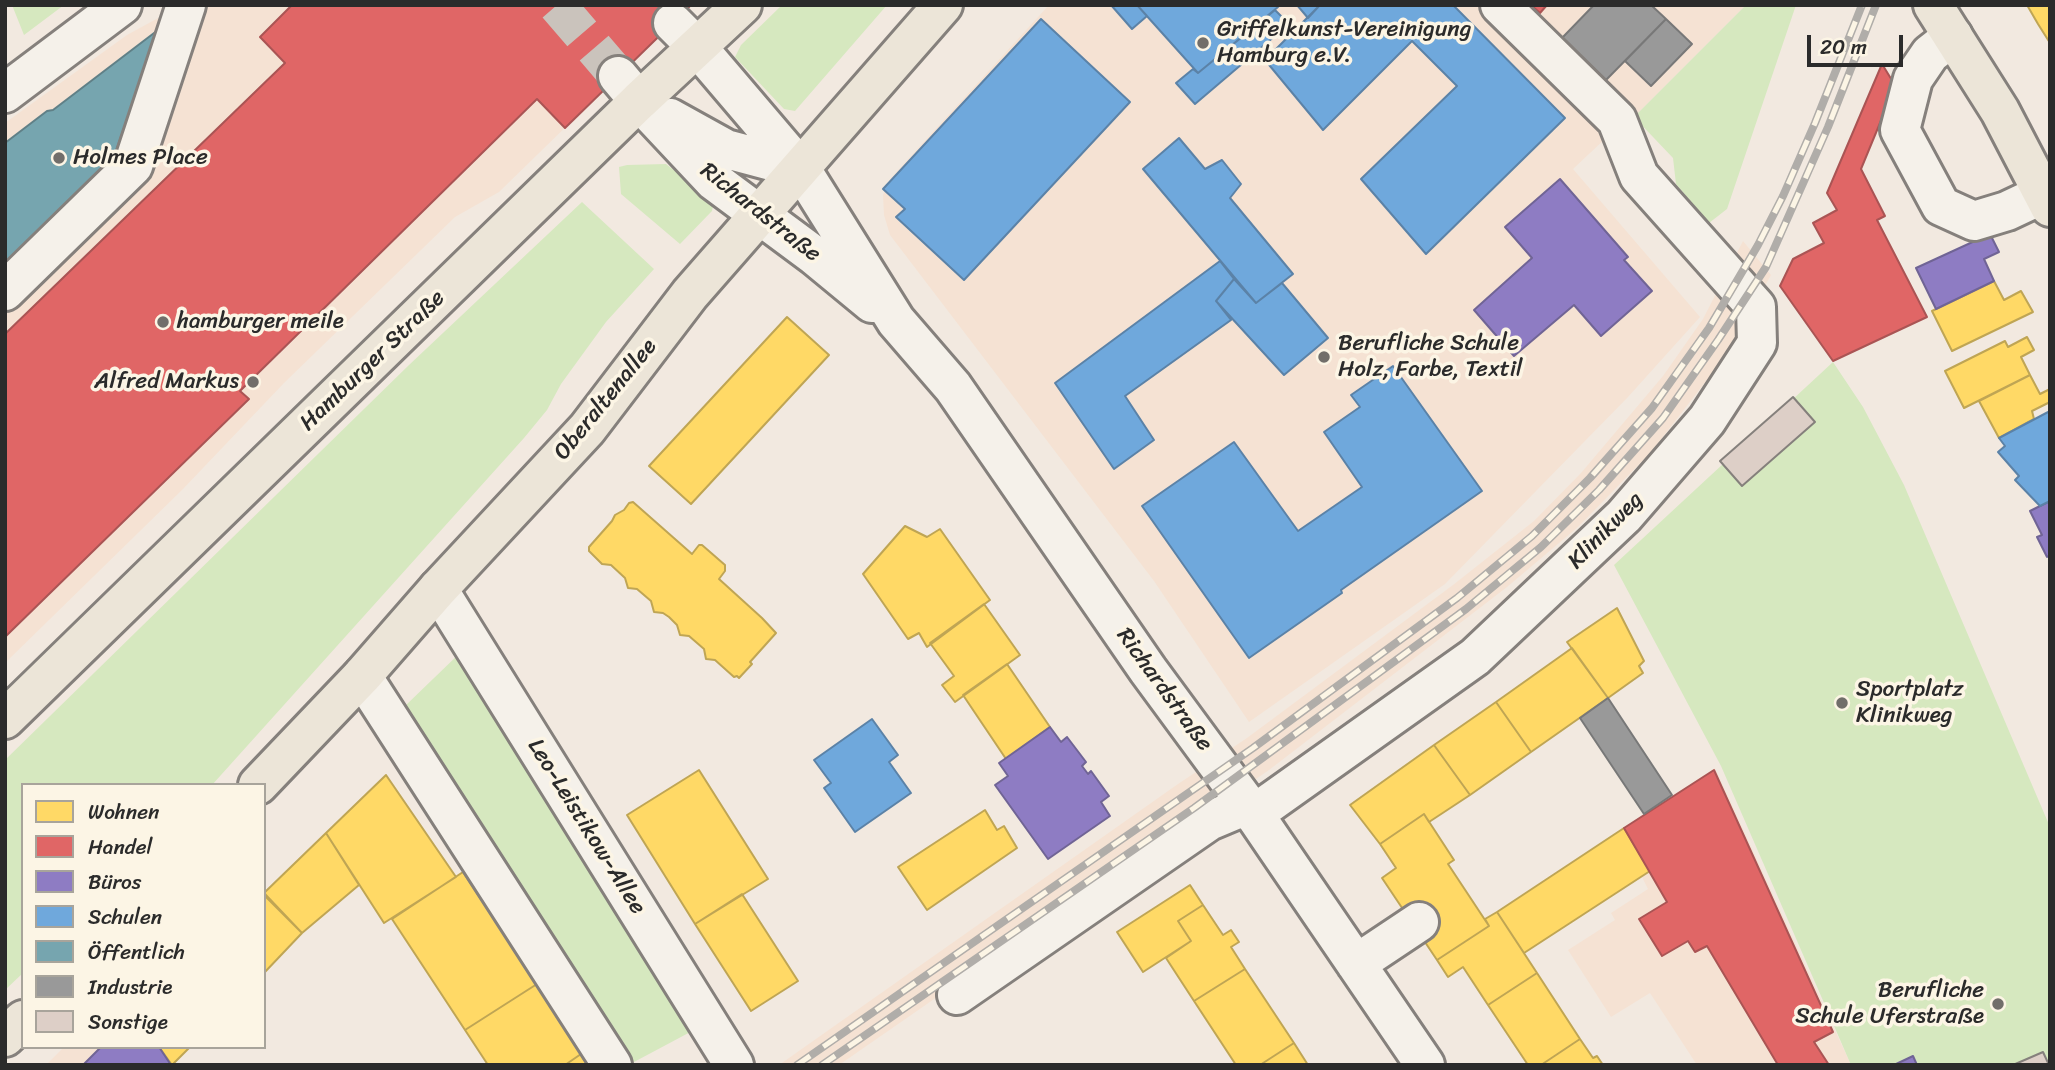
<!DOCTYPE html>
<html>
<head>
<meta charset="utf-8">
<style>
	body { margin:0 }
	#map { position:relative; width:2055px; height:1070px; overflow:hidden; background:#f2e9e0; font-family:Sriracha,sans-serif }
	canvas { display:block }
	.frame { position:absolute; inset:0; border:7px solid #2b2b2b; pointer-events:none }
	.legend { position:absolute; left:21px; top:783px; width:245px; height:266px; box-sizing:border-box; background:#fcf5e5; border:2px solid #a8a49b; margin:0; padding:9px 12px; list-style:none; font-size:21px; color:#2b2b2b }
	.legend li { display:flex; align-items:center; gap:14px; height:35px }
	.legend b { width:35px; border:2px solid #a8a49b }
	.scale { position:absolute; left:1807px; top:35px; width:96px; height:32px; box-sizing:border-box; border:4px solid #2b2b2b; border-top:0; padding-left:9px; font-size:21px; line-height:24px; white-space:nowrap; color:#2b2b2b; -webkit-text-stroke:5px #fcf5e5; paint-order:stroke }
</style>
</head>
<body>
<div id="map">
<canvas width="2055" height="1070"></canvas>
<div class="frame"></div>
<ul class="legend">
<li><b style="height:19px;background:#ffd966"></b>Wohnen</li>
<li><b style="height:19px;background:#e06666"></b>Handel</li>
<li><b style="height:19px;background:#8e7cc3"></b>Büros</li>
<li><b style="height:19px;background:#6fa8dc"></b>Schulen</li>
<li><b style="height:19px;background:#76a5af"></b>Öffentlich</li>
<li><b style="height:19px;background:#999"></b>Industrie</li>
<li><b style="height:19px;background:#ddcfc7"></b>Sonstige</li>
</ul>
<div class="scale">20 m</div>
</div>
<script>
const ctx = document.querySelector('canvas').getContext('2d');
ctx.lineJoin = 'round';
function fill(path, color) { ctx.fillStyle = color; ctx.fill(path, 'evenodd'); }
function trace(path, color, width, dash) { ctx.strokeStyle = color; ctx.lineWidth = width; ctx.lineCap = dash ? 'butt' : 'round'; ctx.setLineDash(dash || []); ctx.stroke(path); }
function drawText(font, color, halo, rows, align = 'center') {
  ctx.font = font + ' Sriracha,sans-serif'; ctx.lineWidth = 7; ctx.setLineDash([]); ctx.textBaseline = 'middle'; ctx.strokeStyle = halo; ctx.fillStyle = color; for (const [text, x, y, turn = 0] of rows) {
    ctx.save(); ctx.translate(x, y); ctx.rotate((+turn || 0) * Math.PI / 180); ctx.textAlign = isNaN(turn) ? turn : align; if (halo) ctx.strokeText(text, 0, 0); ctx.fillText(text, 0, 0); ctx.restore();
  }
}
const built = new Path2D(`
	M182,5h509l-192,187 -44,25 -171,166 -101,106 -178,174v-540l122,-88z
	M1049,5h441l116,113v20l-33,31 127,148 -72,80 -183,187 -196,138 -95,-141 -264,-346 -6,-20 -1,-20 7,-16z
	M1516,5h230l-112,112z
	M1743,241l28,34 -44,79 -75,97 -74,76 -71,60 -238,183 -267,182 -163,113h-60l399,-281 69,-46 206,-153 81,-64 47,-48 82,-97 40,-57z
	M1715,768l136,297h-154l-47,-72 -39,24 -43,-67 47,-30 -4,-7 37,-24 -6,-12 8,-6 -25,-44z
	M64,1047h98l12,18h-128z`);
const green = new Path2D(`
	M12,5h52l-40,30z
	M782,5h105l-92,106 -11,-2 -49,-52 6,-12z
	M1746,5h50l-69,204 -18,14 -33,-39 -3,-26 -39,-41z
	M666,164l19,15 28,27 -1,5 -32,33 -59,-50 -2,-27 8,-2z
	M582,202l72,67 -48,53 -45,62 -14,26 -23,28 -312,347h-189v188l-18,17v-230l404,-395z
	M1833,362l30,45 41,78 146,342v238h-199l-130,-299 -107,-201z
	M462,651l234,378 -62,33 -229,-356z`);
const homes = new Path2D(`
	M2027,5h23v38l-12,-19z
	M1994,281l10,19 17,-9 12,21 -81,39 -20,-40z
	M787,317l42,38 -138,149 -42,-38z
	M2027,337l7,13 -13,7 9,18 -66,33 -19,-37 60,-30 3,6z
	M2030,375l10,19 10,-5v13l-18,9 2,8 -35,19 -20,-37z
	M633,502l59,52 7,-9h3l23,20v6l-6,8 43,39 14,15 -26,29 2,2 -13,14 -2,-2 -3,1 -19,-17 -9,-1 -2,-10 -15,-13 -9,-1 -3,-10 -8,-8 -6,-4 -9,-1 -3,-11 -14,-12 -9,-1 -3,-10 -14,-13 -9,-1 -13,-13v-4l23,-26 3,-6 9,-5 5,-7z
	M905,526l22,11 13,-8 50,71 -63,47 -8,-14 -11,6 -45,-65z
	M984,604l36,51 -65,47 -13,-17 12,-9 -24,-33z
	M1617,608l27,53 -5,5 4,7 -35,25 -41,-56z
	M1572,648l36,50 -77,54 -35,-50z
	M1007,664l43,63 -44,32 -43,-64z
	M1496,702l35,50 -61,43 -36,-50z
	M1434,745l36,50 -41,27 -5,-8 -44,30 -30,-39z
	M699,770l69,109 -73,45 -68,-109z
	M386,775l70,102 -72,46 -58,-90z
	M985,810l12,20 7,-4 13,22 -90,62 -29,-43z
	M1424,814l30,46 -6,4 41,62 -52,34 -55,-82 14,-10 -16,-24z
	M1624,828l26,43 -126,82 -27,-41z
	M326,833l33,52 -57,48 -38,-40z
	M463,872l74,112 -72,46 -73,-111z
	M1190,885l13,20 -25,16 13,20 -48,31 -26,-40z
	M742,894l56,87 -47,30 -56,-87z
	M264,895l38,38 -38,40z
	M1203,905l20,30 8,-5 8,12 -8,5 14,22 -51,32 -28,-43 25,-17 -13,-20z
	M1497,912l40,61 -49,32 -25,-38 -15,10 -11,-17 52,-34 -4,-7z
	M1245,969l49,74 -34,22h-24l-42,-64z
	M1537,973l43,66 -39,26h-13l-40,-60z
	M537,984l44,70 -16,11h-77l-23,-35z
	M1580,1039l13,19 4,-2 6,9h-62z
	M1294,1043l14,22h-48z
	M159,1047h31l-18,18z
	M581,1054l7,11h-23z`);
const shops = new Path2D(`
	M292,5h399l-126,123 -28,-29 -290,285 -7,7 9,8 -244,238v-303l280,-271 -25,-26z
	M1531,5h16l-7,8z
	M1882,64l19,31 -14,11 -26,63 24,47 -8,4 50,97 -94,44 -53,-75 13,-27 31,-16 -11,-20 24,-13 -10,-17z
	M1714,770l119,262 -19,10 15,23h-51l-71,-119 -12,6 -7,-11 -26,15 -23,-37 28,-17 -43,-74z`);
const offices = new Path2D(`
	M1560,179l68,78 -4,3 28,31 -51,45 -27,-31 -60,51 -40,-46 58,-52 -27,-31z
	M1990,234l9,18 -15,7 10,22 -58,28 -20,-41z
	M2050,501v54l-3,2 -10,-20 5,-2 -12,-24z
	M1050,727l11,15 6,-5 19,25 -4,4 6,8 3,-3 18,25 -8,6 9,14 -62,43 -53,-74 13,-9 -9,-13z
	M101,1047h58l12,18h-88z
	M1913,1056l4,9h-23z`);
const schools = new Path2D(`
	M1111,5h26l10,11 -15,13z
	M1137,5h140l1,2 -80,66z
	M1297,5h23l-12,13z
	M1320,5h133l112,113 -139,136 -65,-75 96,-93 -45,-45 -89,89 -58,-70z
	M1275,10l14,14 -94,80 -19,-21 17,-14 5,4z
	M1041,19l89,83 -166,178 -68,-63 9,-8 -22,-20z
	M1179,138l26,31 17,-9 19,24 -11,14 63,76 -37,29 -113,-134z
	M1220,261l14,18 -18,22 15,19 -106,76 29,44 -40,29 -59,-86z
	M1234,279l22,24 26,-20 46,55 -44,37 -68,-74z
	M1393,366l89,125 -141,99 1,3 -93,65 -107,-152 92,-64 64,89 64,-44 -38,-55 36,-25 -9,-12z
	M2050,411v90l-10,5 -25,-26 4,-4 -21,-24 7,-6 -6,-8z
	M872,719l26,36 -9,7 22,31 -56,39 -31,-44 7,-5 -17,-23z`);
const public = new Path2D(`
	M158,30l-50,144 -103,100v-131l42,-32 6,-1z`);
const industry = new Path2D(`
	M1594,5h57l15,14 -60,61 -44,-42z
	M1666,19l26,25 -41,42 -26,-25z
	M1608,698l64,97 -28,19 -64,-96z`);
const building = new Path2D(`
	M1793,397l22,25 -73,64 -22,-25z
	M2043,1052l6,13h-36z`);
const minorTunnel = new Path2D(`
	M557,5l61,71`);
const minor = new Path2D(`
	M673,23l25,25 103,121 95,152 57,66 195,283 106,144 171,251
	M1953,36l-23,18 -17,25 -13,51 41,76 33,15 33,-10 36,-17
	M618,76l21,25 75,80 101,75 57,47
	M5,93l117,-88
	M670,118l56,31 75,20
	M5,291l128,-125 53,-161
	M438,589l296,476
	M362,676l250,389
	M1254,814l221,-157 149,-141 83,-96 50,-77 -1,-36 -117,-131 -22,-56 -117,-115
	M1356,964l63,-42
	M957,995l252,-174 38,-16`);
const major = new Path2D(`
	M1933,5l67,106 50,96
	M5,719l634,-618 103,-96
	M258,785l104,-109 76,-87 149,-160 103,-135 253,-289
	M5,1037l18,-17`);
const rail = new Path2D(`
	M797,1065l456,-317 204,-150 75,-62 58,-58 62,-70 57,-80 49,-83 25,-49 32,-73 47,-118
	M822,1065l372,-257 272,-199 75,-62 58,-57 64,-72 55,-78 48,-73 62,-140 48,-122`);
const markers = [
	[1203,43,7,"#716e6a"],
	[59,158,7,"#716e6a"],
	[163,322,7,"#716e6a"],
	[1324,357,7,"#716e6a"],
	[253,382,7,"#716e6a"],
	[1842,703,7,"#716e6a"],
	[1998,1004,7,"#716e6a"]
];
const poiNames = [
	["Griffelkunst-Vereinigung",1217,30],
	["Hamburg e.V.",1217,56],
	["Holmes Place",73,158],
	["hamburger meile",177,322],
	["Berufliche Schule",1338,344],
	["Holz, Farbe, Textil",1338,370],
	["Alfred Markus",239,382,"right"],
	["Sportplatz",1856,690],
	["Klinikweg",1856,716],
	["Berufliche",1984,991,"right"],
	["Schule Uferstraße",1984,1017,"right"]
];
const streetNames = [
	["Richardstraße",760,213,38],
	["Hamburger Straße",373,361,-44],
	["Oberaltenallee",606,400,-51],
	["Klinikweg",1606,531,-46],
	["Richardstraße",1164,690,54],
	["Leo-Leistikow-Allee",586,827,58]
];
fill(built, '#f5e2d3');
fill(green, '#d6e8bf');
fill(homes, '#ffd966');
trace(homes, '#bfa554', 2);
fill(shops, '#e06666');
trace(shops, '#aa5454', 2);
fill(offices, '#8e7cc3');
trace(offices, '#706495', 2);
fill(schools, '#6fa8dc');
trace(schools, '#5b82a7', 2);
fill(public, '#76a5af');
trace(public, '#608087', 2);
fill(industry, '#999');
trace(industry, '#787878', 2);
fill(building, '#ddcfc7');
trace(building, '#85807c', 2);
trace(minorTunnel, '#cac3bc', 38, [38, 19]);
trace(minor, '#85807c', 44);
trace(major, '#85807c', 44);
trace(minor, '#f5f1ea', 38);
trace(major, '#ece5d8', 38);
trace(rail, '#b0ada9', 8);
trace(rail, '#fcf5e5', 5, [16]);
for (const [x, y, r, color] of markers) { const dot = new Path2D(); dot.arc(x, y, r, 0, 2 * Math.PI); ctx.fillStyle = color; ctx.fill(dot); trace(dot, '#fcf5e5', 2.5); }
drawText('23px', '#2b2b2b', '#fcf5e5', poiNames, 'left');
drawText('23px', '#2b2b2b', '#fcf5e5', streetNames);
</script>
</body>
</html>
